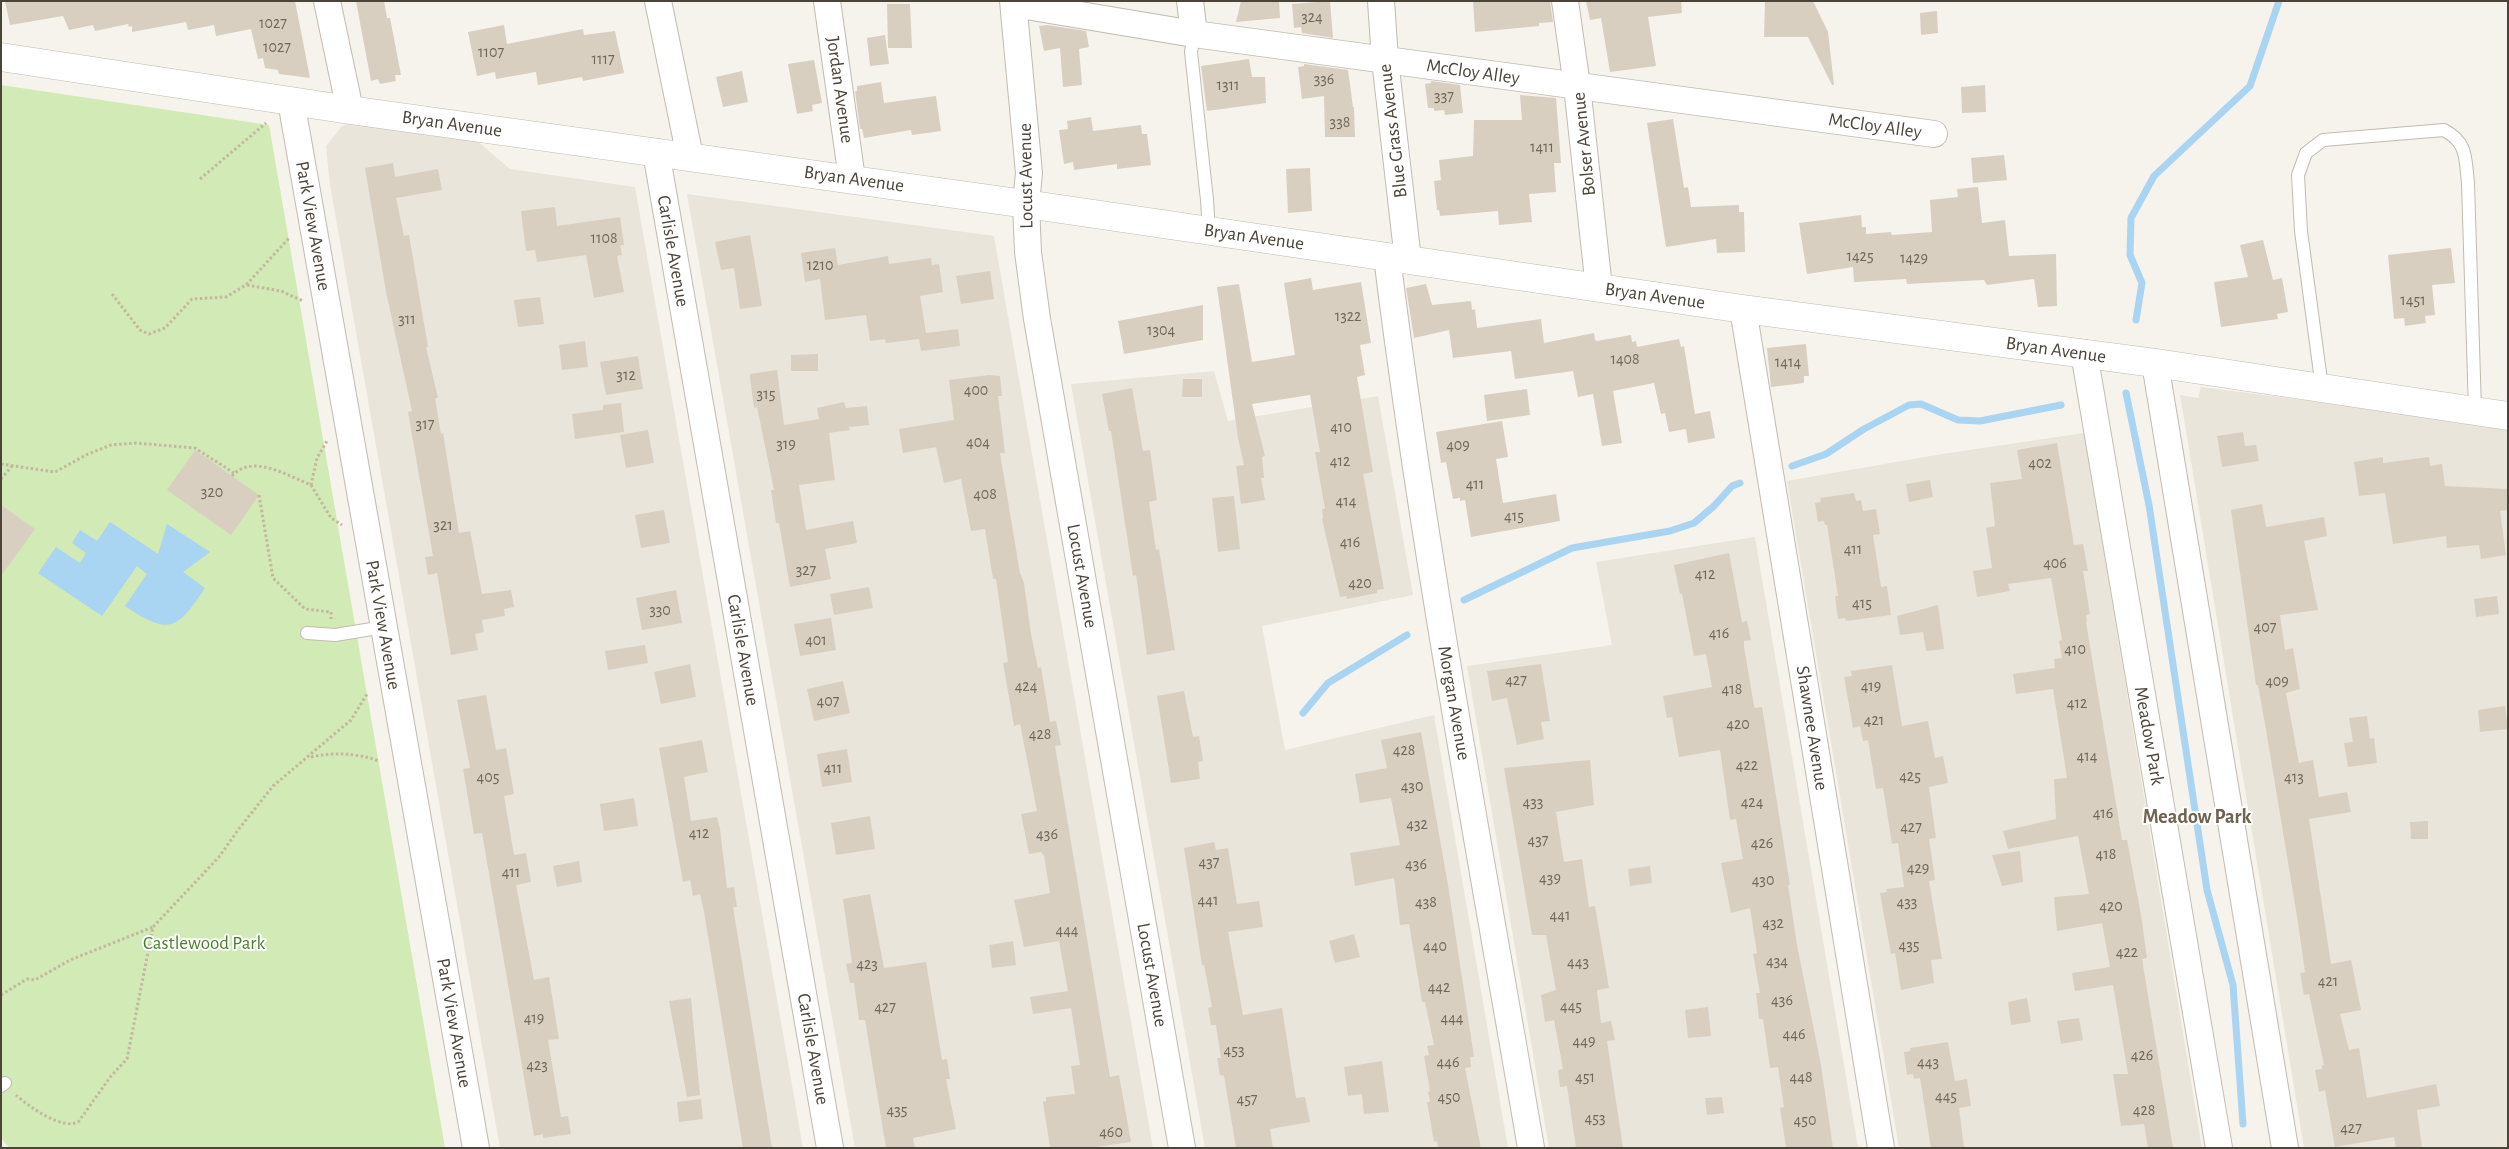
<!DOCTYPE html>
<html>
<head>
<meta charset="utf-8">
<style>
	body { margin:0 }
	#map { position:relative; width:2509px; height:1149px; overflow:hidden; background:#f6f3ec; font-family:"Alegreya Sans",sans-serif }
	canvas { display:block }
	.frame { position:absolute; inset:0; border:2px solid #4b4439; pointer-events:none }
</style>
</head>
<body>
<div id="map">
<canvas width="2509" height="1149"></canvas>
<div class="frame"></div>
</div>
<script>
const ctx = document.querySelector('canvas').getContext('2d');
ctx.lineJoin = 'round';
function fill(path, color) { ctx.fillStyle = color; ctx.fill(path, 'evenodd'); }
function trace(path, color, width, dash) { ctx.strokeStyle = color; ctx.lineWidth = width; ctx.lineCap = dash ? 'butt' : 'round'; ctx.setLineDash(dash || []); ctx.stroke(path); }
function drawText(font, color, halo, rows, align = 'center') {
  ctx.font = font + ' "Alegreya Sans",sans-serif'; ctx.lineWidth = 4; ctx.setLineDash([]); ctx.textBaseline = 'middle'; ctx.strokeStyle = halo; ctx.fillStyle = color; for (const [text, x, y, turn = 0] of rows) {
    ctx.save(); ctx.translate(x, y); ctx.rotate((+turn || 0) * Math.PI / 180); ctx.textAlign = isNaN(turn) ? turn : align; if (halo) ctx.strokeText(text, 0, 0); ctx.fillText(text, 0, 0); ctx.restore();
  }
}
const residential = new Path2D(`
	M352,123l124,17 34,29 125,18 168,961h-303l-170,-963 -4,-39 16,-20z
	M687,194l307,42 159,912h-298z
	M1214,371l14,50 150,-25 35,199 -151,31 23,124 149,-35 74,433h-303l-134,-764z
	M2201,387l307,39v722h-204l-124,-753 18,3z
	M2084,433l118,715h-303l-112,-667 155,-27z
	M1755,537l103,611h-309l-82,-482 145,-21 -16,-83z`);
const green = new Path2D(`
	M1,85l268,40 176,1023h-436l-8,-10z`);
const water = new Path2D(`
	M110,522l48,32 9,-30 43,28 -27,20 22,16c-28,42 -36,48 -80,18l22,-32 -10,-8 -35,50 -64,-43 18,-26 24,16 6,-10 -14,-10 8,-13 17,11z`);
const stream = new Path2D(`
	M2136,320l6,-37 -12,-28 1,-37 23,-42 96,-90 29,-85
	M2126,393l23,112 58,385 26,95 10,139
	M1792,466l34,-12 38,-25 45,-24 12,-1 37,16 22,1 81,-16
	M1464,600l108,-52 98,-17 24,-8 20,-17 18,-20 8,-3
	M1303,713l25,-30 79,-48`);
const building = new Path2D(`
	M5,1h290l15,77 -31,-4 -1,-4 -13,-2 -2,-10 -5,1 -7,-30 -35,7 -2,-11 -26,5 -2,-8 -54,10v-6l-3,1 -1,-3 -33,7 -2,-6 -24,5 -6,-14 -53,9z
	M356,1h28l3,17h3l11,57h-6l1,6 -16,3 -2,-5 -7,2z
	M1241,1h38l1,17 -44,4z
	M1330,1l3,37 -31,-5 -1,-6 -7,1 -2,-24z
	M1473,1h77l3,21 -14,1v3l-64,6z
	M1586,1h95l1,12 -34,4 8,49 -46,6 -9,-54 -11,2z
	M1765,1h48l15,31 6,53h-2l-24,-48h-44z
	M887,4h23l2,44h-24z
	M1937,11l1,22 -17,2 -1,-22z
	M504,25l3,19 76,-15 1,6 31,-4 9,42 -41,8 -1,-4 -44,8 -2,-13 -40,7 -1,-7 -18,4 -9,-44z
	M1047,25l39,6 3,16 -10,2 3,36 -19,2 -3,-39 -16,3 -5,-25z
	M885,35l4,29 -19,2 -3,-28z
	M1249,59l3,18h13l1,26 -59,8 -6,-45z
	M814,60l8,43 -10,2 1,6 -16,3 -9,-50z
	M1304,64l44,6 5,37h1l1,30h-30l-1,-41 -22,3 -4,-32 6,-1z
	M742,71l6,31 -25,5 -7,-30z
	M1431,81l29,4 3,28 -18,2 -1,-5 -10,1v-3h-6l-3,-24 6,-1z
	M881,82l3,21 52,-7 5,35 -29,4 -1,-5 -47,8 -2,-9h-2l-5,-38h2v-5z
	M1985,85l1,27 -24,1 -1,-26z
	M1520,95l36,3 5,65h-7l2,29 -27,2 3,28 -33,3 -1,-14 -58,5 -1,-6h-2l-3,-29 7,-1 -2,-20 34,-4 1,-36h48z
	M1091,117l2,14 48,-6 1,9h5l4,31 -34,4v-5l-43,6 -1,-8 -9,2 -5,-34 9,-1 -1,-8z
	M1673,119l11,69 4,-1 3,20 48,-2v7h5l1,40 -28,1 -1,-14 -50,8 -19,-124z
	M2004,155l3,25 -34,3 -2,-25z
	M393,163l2,14 43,-8 4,21 -46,8 8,38 5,-1 19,112h-2l12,51h-3l6,36 2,-1 16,100 11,-2 12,63 29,-4 3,17 -10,2 1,7 -23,4 2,12 -9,2 3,16 -27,5 -14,-82 -9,2 -3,-18 8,-1 -25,-144 4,-1 -26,-119 -21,-124z
	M1310,168l2,43 -24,2 -2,-44z
	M1978,187l4,36 23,-3 4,36 47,-2 1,52 -19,1 -4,-28 -47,6 -3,-5 -77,4 -1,-5 -52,3 -1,-15 -46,7 -8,-51 62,-8 1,12h4v7l25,-2 1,3 40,-3 -2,-32 28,-3 -1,-8z
	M555,207l2,19 63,-9 4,28h-4l2,10 -5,1 7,36 -30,6 -8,-43 -49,7 -2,-12 -9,1 -5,-40z
	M750,235l12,71 -22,3 -6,-41 -13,2 -6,-28z
	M2263,240l10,40 9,-2 6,34 -11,2 1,5 -57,8 -7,-45 34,-5 -8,-32z
	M835,248l3,17 50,-9 1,8 42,-6 1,7 7,-1 4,28 -23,4 6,37 32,-4 2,17 -39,5 -2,-12 -33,4 -1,-4 -15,2 -4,-26 -41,5 -5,-41 -15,3 -4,-29z
	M2451,248l4,35 -23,2 3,30 -10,1 1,7 -21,3 -1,-8 -10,1 -6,-64z
	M990,271l4,28 -33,5 -5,-28z
	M1311,278l2,12 48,-8 10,61 -11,2 5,30 -8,2 16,95 -10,2 21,115 -7,1v3l-30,6 -1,-3 -6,1 -18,-78 1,-1 -1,-9h3l-10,-57h5l-10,-57 -58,9 13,52 -3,1 2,21h-3l4,22 -24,4 -5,-38 8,-1 -6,-27 -21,-151 22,-3 13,78 43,-7 -11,-72z
	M1426,284l6,21 39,-4 1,9 3,-1 2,19 64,-9 3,24 50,-10 1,7 2,1 34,-6 1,7 4,-1 1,6 42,-8 2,8 3,-1 11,68 15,-3 5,27 -27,5 -2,-14 -17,3 -4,-19 -4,1 -7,-31 -41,8 9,52 -20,3 -9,-52 -15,3 -5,-26 -58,8 -4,-28 -58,7 -4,-28 -35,8 -8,-50z
	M540,297l4,27 -26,3 -4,-27z
	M1203,305v35l-79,14 -6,-33z
	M585,341l3,26 -26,3 -3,-25z
	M1806,344l3,32h-5v7l-33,4 -4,-39z
	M818,354v17h-27v-16z
	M638,356l5,33 -37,6 -6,-33z
	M777,370l7,55 35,-6 -2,-11 27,-6 2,6 21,-2 2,19 -20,2 1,3 -21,3 6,47 -36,5 7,45 47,-9 4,22 -32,6 6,30 -41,8 -11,-64h-3l-5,-33h3l-17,-83 -3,1 -4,-30v-4z
	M989,375l11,1 2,20h-4l7,57h-5l20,120 4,10 7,51 7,34 3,-1 9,55 6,-1 5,24 -6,1 55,331 9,-2 12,67 -41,6h-40l-7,-46 3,-1v-4l29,-3 -4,-28 9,-1 -9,-57 -38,6 -3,-17 38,-6 -9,-50 -35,6 -10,-47 36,-7 -6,-37 -3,-4 -12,2 -8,-40 16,-3 -17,-87 -6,2 -11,-63 5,-1 -12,-83h-3l-8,-50 -14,2 -10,-52 -17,4 -8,-36 -33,6 -4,-24 55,-9 -5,-40z
	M1183,379h19v18h-20z
	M1132,388l11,63 7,-1 7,50 -8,2 7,48 3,-1 16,101 -28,5 -9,-67 -2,-13 -3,1 -22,-145h-2l-7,-37z
	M1527,389l3,26 -43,6 -3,-26z
	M621,403l3,29 -49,7 -3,-25 31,-4v-5z
	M1502,421l6,36 -12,2 7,44 53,-9 4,27 -89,16 -6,-37 -5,1v-3l-7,1 -7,-37 -5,1 -5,-31z
	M648,430l6,33 -28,5 -6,-33z
	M2243,432l2,14 11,-1 3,16 -37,6 -5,-31z
	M2057,443l17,102 9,-1 5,27h-5l7,43 -4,1 1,7h-1l36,218h5l14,75 6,43 -5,1 31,189h-25l-4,-24 -23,2 -8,-52h15l-15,-89 -38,6 -3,-18 38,-6 -8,-44 -45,8 -3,-34 35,-3 -11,-58 -70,13 -5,-18 53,-12 -2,-40 13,-1 -14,-89 -37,5 -3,-20 42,-6 -1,-9 8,-1 -3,-17 3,-1 -11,-62 -43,6 2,7 -33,6 -4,-26 19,-3 -6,-40 9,-2 -5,-43 32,-4 -5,-29z
	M195,450l64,45 -28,40 -64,-45z
	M2383,457v6l46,-6 1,9 12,-2 3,22 63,3v21l-8,1 6,44 -25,4 -2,-14 -32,3 -1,-12 -53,8 -8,-51 -26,3 -5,-34z
	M1930,480l3,17 -24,5 -3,-18z
	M1854,493l2,8 5,-1 2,11 13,-2 4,25 -7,1 8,52 6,-1 4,29 -45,6 -1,-3 -7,1 -3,-23h3l-11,-71h-2l-1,-4 -6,1 -3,-19 6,-1 -1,-4z
	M1234,496l6,53 -22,3 -6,-54z
	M2262,504l4,23 58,-10 3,19 -23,5 14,69 -38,5 5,35 8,-2 7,41 -14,4 13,70 14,-3 6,37 28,-5 4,20 -42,7 22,145 20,-4 10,50 -21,4 9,36 10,-2 8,50 69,-14 4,22 -23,4 5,38h-26l-2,-11 -59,10 -10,-57 -6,2 -4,-22 7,-1v-4h2l-15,-71 -5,1 -4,-22 5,-1 -7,-49 -32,-193 -8,-45h-2l-25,-175z
	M1,505l34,24 -34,47z
	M664,510l6,33 -29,5 -6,-33z
	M1729,553l13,69 5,-1 4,19 -7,1v6l10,59 1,2 7,-1 28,178h-2l9,60 24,120 12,83h-47l-6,-40 4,-1 -6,-40 -8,1 -7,-49h-4l-3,-26h4l-7,-39 4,-1 -7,-45 -19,5 -10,-50 22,-4 -7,-40 -6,1 -10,-70 -41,7 -7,-40 -5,1 -4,-22 49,-9 -6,-33 -12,2 -12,-62h-2l-6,-29z
	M869,587l4,21 -39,7 -4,-21z
	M676,590l6,33 -40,7 -6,-32z
	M2497,596l2,18 -23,3 -2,-18z
	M1938,605l6,44 -18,2 -3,-19 -23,3 -3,-19z
	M831,618l5,32 -36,6 -6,-32z
	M645,645l3,18 -40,7 -3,-19z
	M690,664l6,33 -35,7 -7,-32z
	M1541,664l9,57 -9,1 3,17 -27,6 -10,-47 -15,3 -5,-30z
	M1892,665l10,61 26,-5 7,37 8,-2 5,27 -19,4 7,51 -7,1 6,41 -6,1 13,78 -11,1 3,23 -33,7 -6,-37 -4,1 -11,-61 7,-1 -1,-3 18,-2 -6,-44 -6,1 -9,-56 -7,1 -8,-49 -5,1 -3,-15 -7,2 -9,-51 8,-1 -1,-5z
	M843,681l7,32 -36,8 -7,-32z
	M1184,691l9,46 6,-1 4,25 -5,1 2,17 -29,4 -14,-87z
	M486,695l10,55 10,-2 8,46 -10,2 10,59 12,-2 5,29 -15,3 18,95 15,-3 10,62 -11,1 13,77 7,-1 3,18 -28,4v-4l-9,2 -52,-303 -8,1 -11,-65 7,-1 -13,-68z
	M2505,706l3,23 -28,3 -2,-22z
	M2367,716l3,23 4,-1 3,25 -29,4 -4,-24 9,-1 -4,-24z
	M1421,732l27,153 26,172h-4l1,10 -6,1 16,80h-43l-1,-7 -3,1 -7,-40h3l-2,-10 2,-1 -6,-35 5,-1 -2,-9 7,-1 -9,-43h-3l-13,-78 -9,1 -6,-47 -39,8 -5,-33 50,-8 -9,-47 -31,5 -5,-29 32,-6 -6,-28z
	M702,740l6,32 -24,5 7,44 26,-4 3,12 7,59 7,-1 3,20h-4l39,241h-29l-39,-236 -4,-18 -7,2 -3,-16 -7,2 -24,-134z
	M847,749l5,33 -30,5 -5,-33z
	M1590,760l4,45 -38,7 8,50 18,-3 7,48 6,-1 14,82 -12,2 4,33 10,-2 4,19 -8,1 16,107h-47l-9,-62 -7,1 -2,-17 5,-1 -9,-49 -9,2 -4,-27 15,-5 -10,-55h-14l-28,-167z
	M634,798l4,28 -34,5 -4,-27z
	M870,816l5,33 -39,6 -5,-32z
	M2428,821v18h-17l-1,-17z
	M1214,842l2,8 12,-2 9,56 22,-3 4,26 -35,5 15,83 39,-7 14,90 9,-1 5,25 -40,7 3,19h-37l-12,-72 -4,-1 -3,-17h4l-5,-33h-5l-3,-17 4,-1 -8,-42h-2l-18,-117z
	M2020,851l3,31 -21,4 -10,-31z
	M579,861l3,21 -25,5 -4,-21z
	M1650,866l2,17 -22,3 -2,-17z
	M870,894l14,74 42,-6 16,98 5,-1 3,20h-4l10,50 -43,9 2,10h-29l-21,-128h-6l-5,-37h-4l-4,-19 6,-1 -9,-64z
	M1354,934l6,23 -25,6 -6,-22z
	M1013,941l3,24 -24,3 -3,-23z
	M691,998l9,97 -13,2 -18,-96z
	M2027,998l4,24 -20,3 -3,-23z
	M1708,1007l3,29 -23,2 -3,-28z
	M2079,1018l4,22 -22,4 -4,-23z
	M1948,1042l7,39 12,-2 4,27 -12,2 5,40h-33l-11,-70 -6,1 -1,-5 -6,1 -3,-23 6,-1v-3z
	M1382,1061l7,51 -25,2 -2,-20 -14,2 -4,-29z
	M1722,1097l2,16 -17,2 -2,-17z
	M701,1099l2,20 -24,3 -2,-20z`);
const path = new Path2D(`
	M200,179l66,-56
	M247,285l34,6 22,10
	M112,294l28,36 9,4 16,-6 27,-29 34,-2 20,-12 44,-48
	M1,464l54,8 33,-18 23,-9 25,-2 59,5 39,25
	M232,476c20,-23 56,0 79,9l6,-27 10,-17
	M1,479l11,-13
	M311,485l20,33 11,7
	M259,495l14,83 32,31 26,3v7
	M311,757c23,-5 45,-4 68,4
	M1,995l26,-16 8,1 35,-20 83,-33
	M16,1095c12,11 48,37 63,26l32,-45 16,-17 26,-132 66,-70 19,-27 35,-44 78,-66 16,-26`);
const service = new Path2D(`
	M1194,34l-3,18 16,148 2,30
	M2322,388l-21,-157 -3,-56 8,-22 17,-13 121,-10c24,13 21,28 24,53l7,228
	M307,633l28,2 49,-8
	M1,1086l4,-3`);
const minor = new Path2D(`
	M327,1l23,109
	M658,1l32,156
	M827,1l25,178
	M1013,1l16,172 -3,31 2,48 9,67 145,829
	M1190,1l4,33
	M1381,1l4,59 23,200
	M1565,1l12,85 22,202
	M1014,4l180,30 740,100
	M291,101l185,1047
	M656,152l174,996
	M1387,257c37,298 93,594 144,891
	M1743,309l138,839
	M2084,353l135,795
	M2155,363l130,785`);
const tertiary = new Path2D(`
	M1,57l349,53 676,94 717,105 412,54 353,53`);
const numberNames = [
	["324",1312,17],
	["1027",273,23],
	["1027",277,47],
	["1107",491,52],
	["1117",603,59],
	["336",1324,79],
	["1311",1228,85],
	["337",1444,96],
	["338",1340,122],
	["1411",1542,147],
	["1108",604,238],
	["1425",1860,256],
	["1429",1914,258],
	["1210",820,265],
	["1451",2413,300],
	["1322",1348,316],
	["311",407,319],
	["1304",1161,330],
	["1408",1625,359],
	["1414",1788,362],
	["312",626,375],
	["400",976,390],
	["315",766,394],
	["317",425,424],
	["410",1341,427],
	["404",978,442],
	["319",786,444],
	["409",1458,445],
	["412",1340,461],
	["402",2040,463],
	["411",1475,484],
	["320",212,492],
	["408",985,494],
	["414",1346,501],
	["415",1514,516],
	["321",443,525],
	["416",1350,542],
	["411",1853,549],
	["406",2055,563],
	["327",806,570],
	["412",1705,574],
	["420",1360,583],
	["415",1862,603],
	["330",660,610],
	["407",2265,627],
	["416",1719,633],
	["401",816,640],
	["410",2075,649],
	["427",1516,680],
	["409",2277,681],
	["424",1026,686],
	["419",1871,686],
	["418",1732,689],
	["407",828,701],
	["412",2077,703],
	["421",1874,720],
	["420",1738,724],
	["428",1040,734],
	["428",1404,750],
	["414",2087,756],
	["422",1747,765],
	["411",833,768],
	["425",1910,776],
	["405",488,777],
	["413",2294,777],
	["430",1412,786],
	["433",1533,802],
	["424",1752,802],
	["416",2103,813],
	["432",1417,824],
	["427",1911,827],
	["412",699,833],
	["436",1047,834],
	["437",1538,840],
	["426",1762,843],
	["418",2106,854],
	["437",1209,862],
	["436",1416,864],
	["429",1918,868],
	["411",511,872],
	["439",1550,878],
	["430",1763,880],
	["441",1208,900],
	["438",1426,902],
	["433",1907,902],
	["420",2111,906],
	["441",1560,915],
	["432",1773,923],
	["444",1067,930],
	["435",1909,945],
	["440",1435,946],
	["422",2127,952],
	["434",1777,961],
	["443",1578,962],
	["423",867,964],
	["421",2328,981],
	["442",1439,987],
	["436",1782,1000],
	["445",1571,1006],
	["427",885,1007],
	["419",534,1018],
	["444",1452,1018],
	["446",1794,1034],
	["449",1584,1041],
	["453",1234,1050],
	["426",2142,1055],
	["446",1448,1062],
	["443",1928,1062],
	["423",537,1065],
	["451",1585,1077],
	["448",1801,1077],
	["445",1946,1096],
	["450",1449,1097],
	["457",1247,1099],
	["435",897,1110],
	["428",2144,1110],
	["453",1595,1118],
	["450",1805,1120],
	["427",2351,1128],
	["460",1111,1132]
];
const streetNames = [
	["McCloy Alley",1473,72,8],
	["Jordan Avenue",840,90,82],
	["Bryan Avenue",452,124,8],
	["McCloy Alley",1875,126,8],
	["Blue Grass Avenue",1393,131,-97],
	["Bolser Avenue",1584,144,-96],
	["Locust Avenue",1026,176,-91],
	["Bryan Avenue",854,179,8],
	["Park View Avenue",313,226,80],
	["Bryan Avenue",1254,237,8],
	["Carlisle Avenue",673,251,80],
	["Bryan Avenue",1655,296,8],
	["Bryan Avenue",2056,350,8],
	["Locust Avenue",1082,576,80],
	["Park View Avenue",383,625,80],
	["Carlisle Avenue",743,650,80],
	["Morgan Avenue",1454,703,80],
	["Shawnee Avenue",1812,728,81],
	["Meadow Park",2149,736,80],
	["Locust Avenue",1152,975,80],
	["Park View Avenue",454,1023,80],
	["Carlisle Avenue",813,1049,80]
];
const parkNames = [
	["Castlewood Park",204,943]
];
const neighbourhoodNames = [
	["Meadow Park",2197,817]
];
fill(residential, '#eae5da');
fill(green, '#d2eab5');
fill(water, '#a9d4f2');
trace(stream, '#a9d4f2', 7);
fill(building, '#d8cfc1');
trace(service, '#c2bbae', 14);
trace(minor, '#c2bbae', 28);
trace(tertiary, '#c2bbae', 29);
trace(path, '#c4b79f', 3, [2.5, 2.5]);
trace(service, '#fff', 12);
trace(minor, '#fff', 26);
trace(tertiary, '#fff', 28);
drawText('16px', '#6e675b', null, numberNames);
drawText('19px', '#4b4439', '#fff', streetNames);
drawText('19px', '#4a7f2a', '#fff', parkNames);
drawText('bold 20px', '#6e6250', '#fff', neighbourhoodNames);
</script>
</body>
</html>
